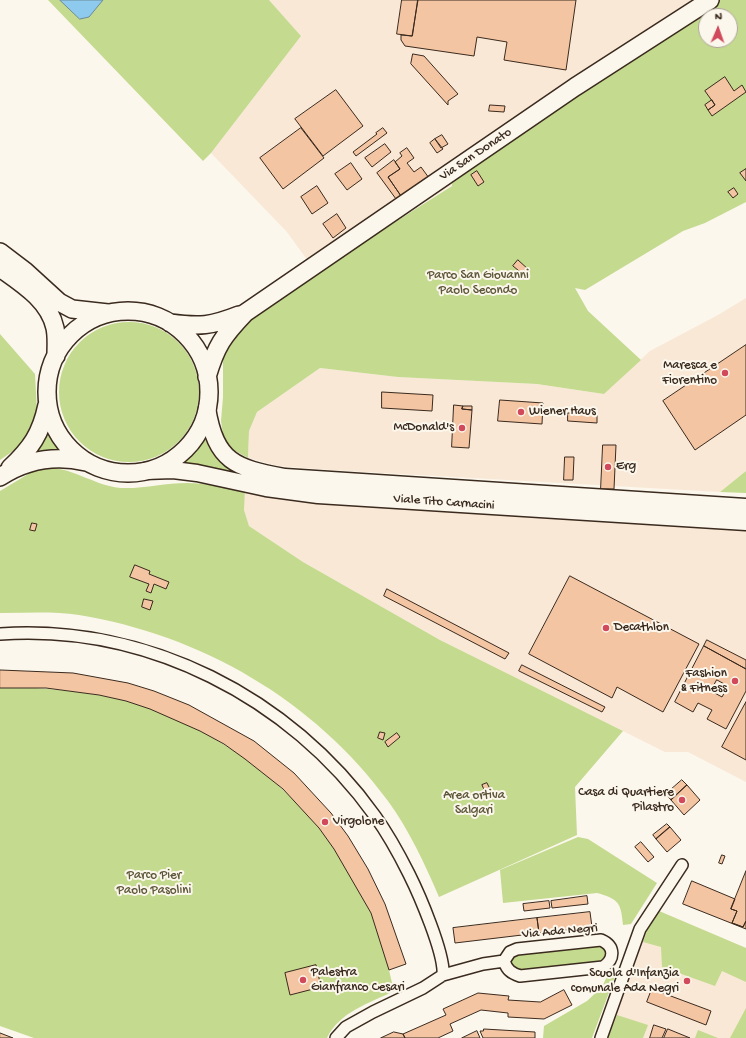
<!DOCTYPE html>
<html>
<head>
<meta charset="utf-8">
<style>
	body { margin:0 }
	#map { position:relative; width:746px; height:1038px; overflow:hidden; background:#fbf7ec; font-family:"Gochi Hand",sans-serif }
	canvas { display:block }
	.north { position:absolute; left:698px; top:8px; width:40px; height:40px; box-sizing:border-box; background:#fbf7ec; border:1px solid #aea59a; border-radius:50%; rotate:2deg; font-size:11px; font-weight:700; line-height:16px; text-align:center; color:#3b2a1e }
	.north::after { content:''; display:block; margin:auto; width:14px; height:18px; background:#d1495b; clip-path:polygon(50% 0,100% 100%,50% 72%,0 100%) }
</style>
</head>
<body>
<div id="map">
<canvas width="746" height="1038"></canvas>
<div class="north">N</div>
</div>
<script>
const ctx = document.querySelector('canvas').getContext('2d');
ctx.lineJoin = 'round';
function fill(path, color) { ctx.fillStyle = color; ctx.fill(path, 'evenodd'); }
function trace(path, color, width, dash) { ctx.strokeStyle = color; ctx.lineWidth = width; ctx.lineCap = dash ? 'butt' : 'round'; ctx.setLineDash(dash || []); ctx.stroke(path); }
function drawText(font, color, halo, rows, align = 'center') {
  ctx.font = font + ' "Gochi Hand",sans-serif'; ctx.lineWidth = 4; ctx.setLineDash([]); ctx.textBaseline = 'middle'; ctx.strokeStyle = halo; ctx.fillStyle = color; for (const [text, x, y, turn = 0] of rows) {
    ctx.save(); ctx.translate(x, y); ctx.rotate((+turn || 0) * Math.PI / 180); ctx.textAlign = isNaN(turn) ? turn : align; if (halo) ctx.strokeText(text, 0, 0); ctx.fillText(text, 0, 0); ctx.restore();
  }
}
const built = new Path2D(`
	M269,0h433l-250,185 -136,87 -29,-40 -76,-79 90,-117z
	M746,298v173l-26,21 -390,-22 -52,-4 -30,-8 1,-27 8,-19 63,-44 78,9 139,7 67,10 46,-43 68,-36z
	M245,491l46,10 455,28v253l-58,-30h-23l-225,-112 -137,-78 -54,-36 -5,-16z
	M659,911l87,37v90h-138l41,-113z`);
const green = new Path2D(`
	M48,0h221l32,36 -90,117 -8,8z
	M702,0h44v202l-41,21 -22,8 -98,59 -10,-2 13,23 53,49 -37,34 -67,-10 -139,-7 -78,-9 -63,44 -8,19 -1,27 -18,-10 -7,-13 -2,-14 2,-24v-38l10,-28 83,-59 136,-86 1,-12zM706,16h24v24h-24z
	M59 392a70 70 0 1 1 140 0a70 70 0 1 1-140 0Z
	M0,334l35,40 2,38 -2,14 -9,16 -26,18z
	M47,426l7,14 13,12 -37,5z
	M205,438l18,24 88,26 -130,-24 17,-17z
	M51,468c24,1 45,18 70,20 22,1 44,-5 66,-5 19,0 39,5 58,8l-1,19 5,16 54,36 137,78 183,91 -48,56 2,48 -138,62c-14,-33 -30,-67 -51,-96 -74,-101 -187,-166 -309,-186 -26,-4 -53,-2 -79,-2v-122l35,-21z
	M746,471v22l-26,-1z
	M18,687c37,2 73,5 108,14 107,30 201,110 245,212 10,24 17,52 23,78 -24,12 -55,21 -67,47h-293l-34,-12v-338z
	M578,837l10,2 69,44 -26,41 -8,1c-2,-22 -4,-26 -26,-32l-94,10 -3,-33z
	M659,911l87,37v34l-24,-11 -7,15 -53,-19 -1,-20 -18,-5 6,-17z
	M601,943l8,12 -8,9 -82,9 -6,-3 -4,-9 9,-9z
	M610,970l7,1 -25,67h-49l1,-12 43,-25 15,-14z
	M746,1008v30h-16z
	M617,1015l31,10 -5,13h-35z
	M698,1030l20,8h-23z`);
const water = new Path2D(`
	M60,0h43l-14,17 -9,2z`);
const building = new Path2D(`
	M402,0h16l-6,36 -15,-2z
	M418,0h158l-10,70 -62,-10 3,-18 -30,-5 -3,19 -69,-10 -4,-6v-5l11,1z
	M413,54l11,2 34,38 -10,7v4l-37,-41z
	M725,77l9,14 8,-6 4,7 -34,24 -4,-6 7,-5 -10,-14z
	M336,90l27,36 -40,30 -28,-37z
	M712,100l3,5 -7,5 -3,-5z
	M490,105l15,1 -1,6 -15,-1z
	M301,128l23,30 -41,31 -23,-31z
	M383,128l4,5 -31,23 -3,-4 24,-18 -1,-1z
	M442,135l6,9 -7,4 -6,-9z
	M435,139l8,10 -6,4 -7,-10z
	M385,144l6,8 -19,15 -7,-9z
	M407,148l7,10 -7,5 7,9 7,-5 8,11 -28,18 -13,-19 12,-8 -5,-7 7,-6 -2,-3z
	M394,160l6,9 -12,8 13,19 -5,3 -19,-26z
	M351,163l11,16 -15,11 -12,-16z
	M746,169v12l-6,-8z
	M477,171l7,11 -6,4 -7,-11z
	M317,186l11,17 -16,11 -11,-17z
	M734,188l4,6 -5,4 -5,-6z
	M337,214l9,14 -13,10 -10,-14z
	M518,260l11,10 -5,5 -11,-9z
	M746,345v70l-51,35 -32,-49z
	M382,392l51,3 -1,16 -50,-3z
	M500,400l43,3 -1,21 -44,-3z
	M454,405l9,1 -1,3 10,1 -3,38 -17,-1z
	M463,406h9v4l-10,-1z
	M568,413l29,2v8l-29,-2z
	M603,445h13l-2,44h-13z
	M565,457h9l-1,23h-9z
	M32,523l5,1 -2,7 -5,-1z
	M135,565l15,6 -1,3 20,8 -3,7 -12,-5 -3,9 -5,-2 3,-7 -19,-7z
	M570,576l129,68 -36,68 -46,-25 -5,11 -83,-44z
	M387,589l122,64 -4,6 -121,-63z
	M144,599l9,2 -3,9 -8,-3z
	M707,640l39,20v9l-42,-23z
	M704,646l42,23v22l-20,38 -19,-10 5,-9 -14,-7 -5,9 -18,-10zM717,680l11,6 -6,11 -11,-6z
	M522,665l83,42 -3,5 -83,-41z
	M0,670l73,3 55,10 26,8 35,14 65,36 40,32 37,40 17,23 20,33 17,35 21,60 -17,6 -18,-57 -37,-64 -15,-21 -36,-39 -38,-30 -21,-15 -24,-13 -50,-22 -24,-8 -27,-6 -53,-7h-46z
	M746,702v58l-24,-13z
	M380,732l5,1 -2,7 -5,-2z
	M397,733l3,4 -12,10 -3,-5z
	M682,780l5,5 -16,15 -5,-6z
	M487,783l3,6 -5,3 -3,-7z
	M687,785l13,15 -16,15 -13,-15z
	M667,824l3,3 -14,12 -3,-4z
	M670,827l11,13 -14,12 -11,-13z
	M641,842l13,15 -6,5 -13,-15z
	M722,855l3,1 -3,8 -3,-1z
	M746,871v50l-3,6 -11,-4 5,-12 -6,-2z
	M692,881l43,18 -4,10 6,2 -5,12 11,4 3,-6v8l-63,-25z
	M587,896l1,8 -36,4 -1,-7z
	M549,901l1,7 -26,3 -1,-7z
	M590,912l2,15 -53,6 -2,-15z
	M537,918l2,15 -84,10 -2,-15z
	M316,965l5,22 -31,8 -5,-22z
	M652,989l59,22 -5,14 -59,-23z
	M564,990l8,15 -28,14 -36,-2v-4l-27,-3 -31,14 3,7 -15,7h-33l-2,-4 43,-19 -3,-6 35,-16 31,3 -1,4 32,2z
	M654,1025l12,4 -4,9h-12z
	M484,1029l51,3v6h-52l-3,-7h3z
	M668,1029l22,9h-26z
	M477,1031l3,7h-18z
	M394,1032l9,2 2,4h-24z
	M0,1033l13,5h-13z`);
const minor = new Path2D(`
	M0,634c147,-10 290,63 375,182 13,18 24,38 34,58 10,20 36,80 34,101
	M336,1038l10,-11 27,-15 50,-24 20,-13 40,-11 21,-3 6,-9 7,-3 84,-9c14,6 14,19 2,27l-83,9c-9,-3 -13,-6 -16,-15
	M601,1038l39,-109 42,-64`);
const secondary = new Path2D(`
	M207,408c9,54 28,60 78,69l461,30
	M145,471l28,-1 24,3 69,15 52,7 428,27`);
const primary = new Path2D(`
	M0,252l25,19 34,31 13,7 36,4
	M0,268c21,15 49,32 55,60 2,9 1,18 1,28
	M47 392a81 81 0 1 1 162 0a81 81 0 1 1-162 0Z
	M170,323c30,4 41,3 69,-8
	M207,377c9,-31 16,-41 38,-64l330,-226 135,-87
	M10,468c21,-20 31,-34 37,-63
	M0,477c26,-17 56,-22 86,-15`);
const markers = [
	[725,373,4,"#d1495b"],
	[521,412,4,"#d1495b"],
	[462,428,4,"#d1495b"],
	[608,467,4,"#d1495b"],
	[606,628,4,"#d1495b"],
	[735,681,4,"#d1495b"],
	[682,800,4,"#d1495b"],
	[325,822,4,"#d1495b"],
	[303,980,4,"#d1495b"],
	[687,981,4,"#d1495b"]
];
const streetNames = [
	["Via San Donato",476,155,-34],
	["Viale Tito Carnacini",444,503,4],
	["Via Ada Negri",560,932,-5]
];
const parkNames = [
	["Parco San Giovanni",478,276],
	["Paolo Secondo",478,291],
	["Area ortiva",474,796],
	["Salgari",474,811],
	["Parco Pier",154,876],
	["Paolo Pasolini",154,891]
];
const poiNames = [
	["Maresca e",717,366],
	["Fiorentino",717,381],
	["Wiener Haus",529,412,"left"],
	["McDonald's",454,428],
	["Erg",616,467,"left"],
	["Decathlon",614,628,"left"],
	["Fashion",727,674],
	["& Fitness",727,689],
	["Casa di Quartiere",674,793],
	["Pilastro",674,808],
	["Virgolone",333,822,"left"],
	["Palestra",311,973,"left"],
	["Gianfranco Cesari",311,988,"left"],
	["Scuola d'Infanzia",679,974],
	["comunale Ada Negri",679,989]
];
fill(built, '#f9e8d6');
fill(green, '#c4da8f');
fill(water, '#8dcaed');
trace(water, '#6c8a9a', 1);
fill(building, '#f3c5a2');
trace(building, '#3b2a1e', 1);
trace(minor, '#3b2a1e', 14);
trace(secondary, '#3b2a1e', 19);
trace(primary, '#3b2a1e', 20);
trace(minor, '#fbf7ec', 11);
trace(secondary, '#fbf7ec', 16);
trace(primary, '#fbf7ec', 17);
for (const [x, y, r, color] of markers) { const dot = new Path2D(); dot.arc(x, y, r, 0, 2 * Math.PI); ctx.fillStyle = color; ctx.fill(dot); trace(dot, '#fbf7ec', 1.5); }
drawText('13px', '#3b2a1e', '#fbf7ec', streetNames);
drawText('13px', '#5d563a', '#fbf7ec', parkNames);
drawText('13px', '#3b2a1e', '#fbf7ec', poiNames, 'right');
</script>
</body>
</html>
